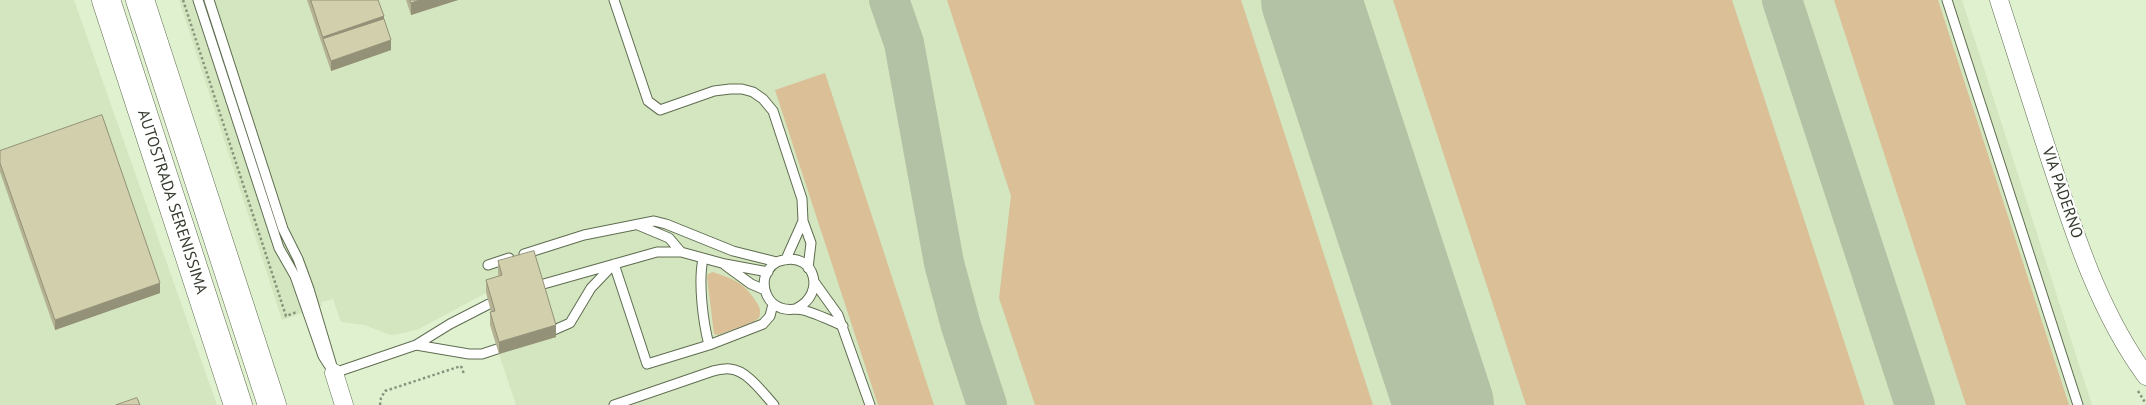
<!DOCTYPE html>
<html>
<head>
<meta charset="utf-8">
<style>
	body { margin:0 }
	canvas { display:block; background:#e0f1d0 }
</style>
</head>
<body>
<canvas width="2146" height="405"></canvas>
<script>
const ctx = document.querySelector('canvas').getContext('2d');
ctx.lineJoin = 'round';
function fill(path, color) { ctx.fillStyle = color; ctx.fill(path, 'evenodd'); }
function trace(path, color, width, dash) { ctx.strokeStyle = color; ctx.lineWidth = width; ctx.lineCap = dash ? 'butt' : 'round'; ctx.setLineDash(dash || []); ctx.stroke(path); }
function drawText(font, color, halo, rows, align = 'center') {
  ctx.font = font + ' "PT Sans",sans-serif'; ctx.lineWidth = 4.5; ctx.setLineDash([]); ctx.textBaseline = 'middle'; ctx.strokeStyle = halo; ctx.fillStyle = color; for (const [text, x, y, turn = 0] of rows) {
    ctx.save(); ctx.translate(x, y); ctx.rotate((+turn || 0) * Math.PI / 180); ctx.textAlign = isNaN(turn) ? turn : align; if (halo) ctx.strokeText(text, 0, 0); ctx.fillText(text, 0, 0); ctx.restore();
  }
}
const built = new Path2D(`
	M0,0h74l143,405h-217z
	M179,0h1783l130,405h-1576l-17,-51 -4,-31 -9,-30 -67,36 -20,5 -9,1 -25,-10 -24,-3 -8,-23 -12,3 1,4 -40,14z`);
const green = new Path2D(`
	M947,0h294l132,405h-338l-36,-107 12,-102z
	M1393,0h339l133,405h-339z
	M1834,0h104l131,405h-103z
	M825,73l109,332h-56l-103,-315z
	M713,272c22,8 31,10 44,31 3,5 4,9 2,15l-6,4 -35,13 -4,-1 -7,-57 1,-3z`);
const taxiway = new Path2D(`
	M889,0l15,43 40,220 17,63 26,79
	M1782,0l133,405`);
const runway = new Path2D(`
	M1311,0l133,405`);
const path = new Path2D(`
	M183,0l103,316 11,-4
	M461,366l3,8
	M2138,391l8,13
	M380,405l1,-7 4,-7 76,-25`);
const lane = new Path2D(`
	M198,0l81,248 16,28 28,80 11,17
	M209,0l74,229 15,30 11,30 23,77
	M614,0l34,101 12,9 54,-19 16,-2h12l11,3 10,7 10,12 29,88 1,22 8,22 -3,25
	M1947,0l131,405
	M638,225l31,13 12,14
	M524,254l60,-19 70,-14 12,3 67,27 44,11
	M703,259c-5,23 0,63 6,86
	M786,259l17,-38
	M614,264l33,100 62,-19 54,-21 7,-8 3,-12
	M488,265l21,-7
	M725,265l26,19 14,6
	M815,283l23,32 32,90
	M540,285l117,-33h24l44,12 43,8
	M797,308c29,-14 18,-55 -13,-48 -9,1 -16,8 -19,17 -3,12 3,27 16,31 7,3 15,0 22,2 14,4 27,10 40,16
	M554,330l16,-7 21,-35 21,-22
	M416,345l53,9h13l15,-5
	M334,373l82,-28 34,-21 39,-20
	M614,405l99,-34c5,-1 12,-3 17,-2 17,1 33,24 44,36`);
const street = new Path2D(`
	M1999,0c17,54 35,108 52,162 24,74 49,151 95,214
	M334,373l10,32`);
const highway = new Path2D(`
	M106,0l132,405
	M140,0l132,405`);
const wall = new Path2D(`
	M307,0h71l6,19 7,31 -60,21z
	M406,0h52l-47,15z
	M0,151l160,142 -105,37 -55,-158z
	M498,261l58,76 -57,17 -9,-29v-13h1l-5,-20v-12l13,-4 -1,-2z`);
const shadedWall = new Path2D(`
	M420,0h38l-47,15v-12z
	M384,16v12l-61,11v-2z
	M391,40v10l-60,21v-10z
	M160,283v10l-105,37v-10z
	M556,325v12l-57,17v-12z`);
const building = new Path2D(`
	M311,0h67l6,16 -61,21z
	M410,0h10l-9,3z
	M384,19l7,21 -60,21 -8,-22z
	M102,115l58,168 -105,37 -55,-157v-12z
	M534,251l22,74 -57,17 -9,-30 5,-1 -9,-31 16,-5 -4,-14z
	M137,398l3,7h-24z`);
const streetNames = [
	["VIA PADERNO",2062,193,71],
	["AUTOSTRADA SERENISSIMA",172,202,72]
];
fill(built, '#d3e6bf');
fill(green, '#dabf97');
trace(taxiway, '#b3c1a5', 40);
trace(runway, '#b3c1a5', 100);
trace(lane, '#5f6d50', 11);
trace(street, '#5f6d50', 19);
trace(highway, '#5f6d50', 29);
trace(path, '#88947d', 2.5, [2.5, 2.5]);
trace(lane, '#fff', 9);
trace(street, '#fff', 18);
trace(highway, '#fff', 28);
fill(wall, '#b5b294');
fill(shadedWall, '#939178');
fill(building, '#d2cfac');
trace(building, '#939178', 1);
drawText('16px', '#353b2e', '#fff', streetNames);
</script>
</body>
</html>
